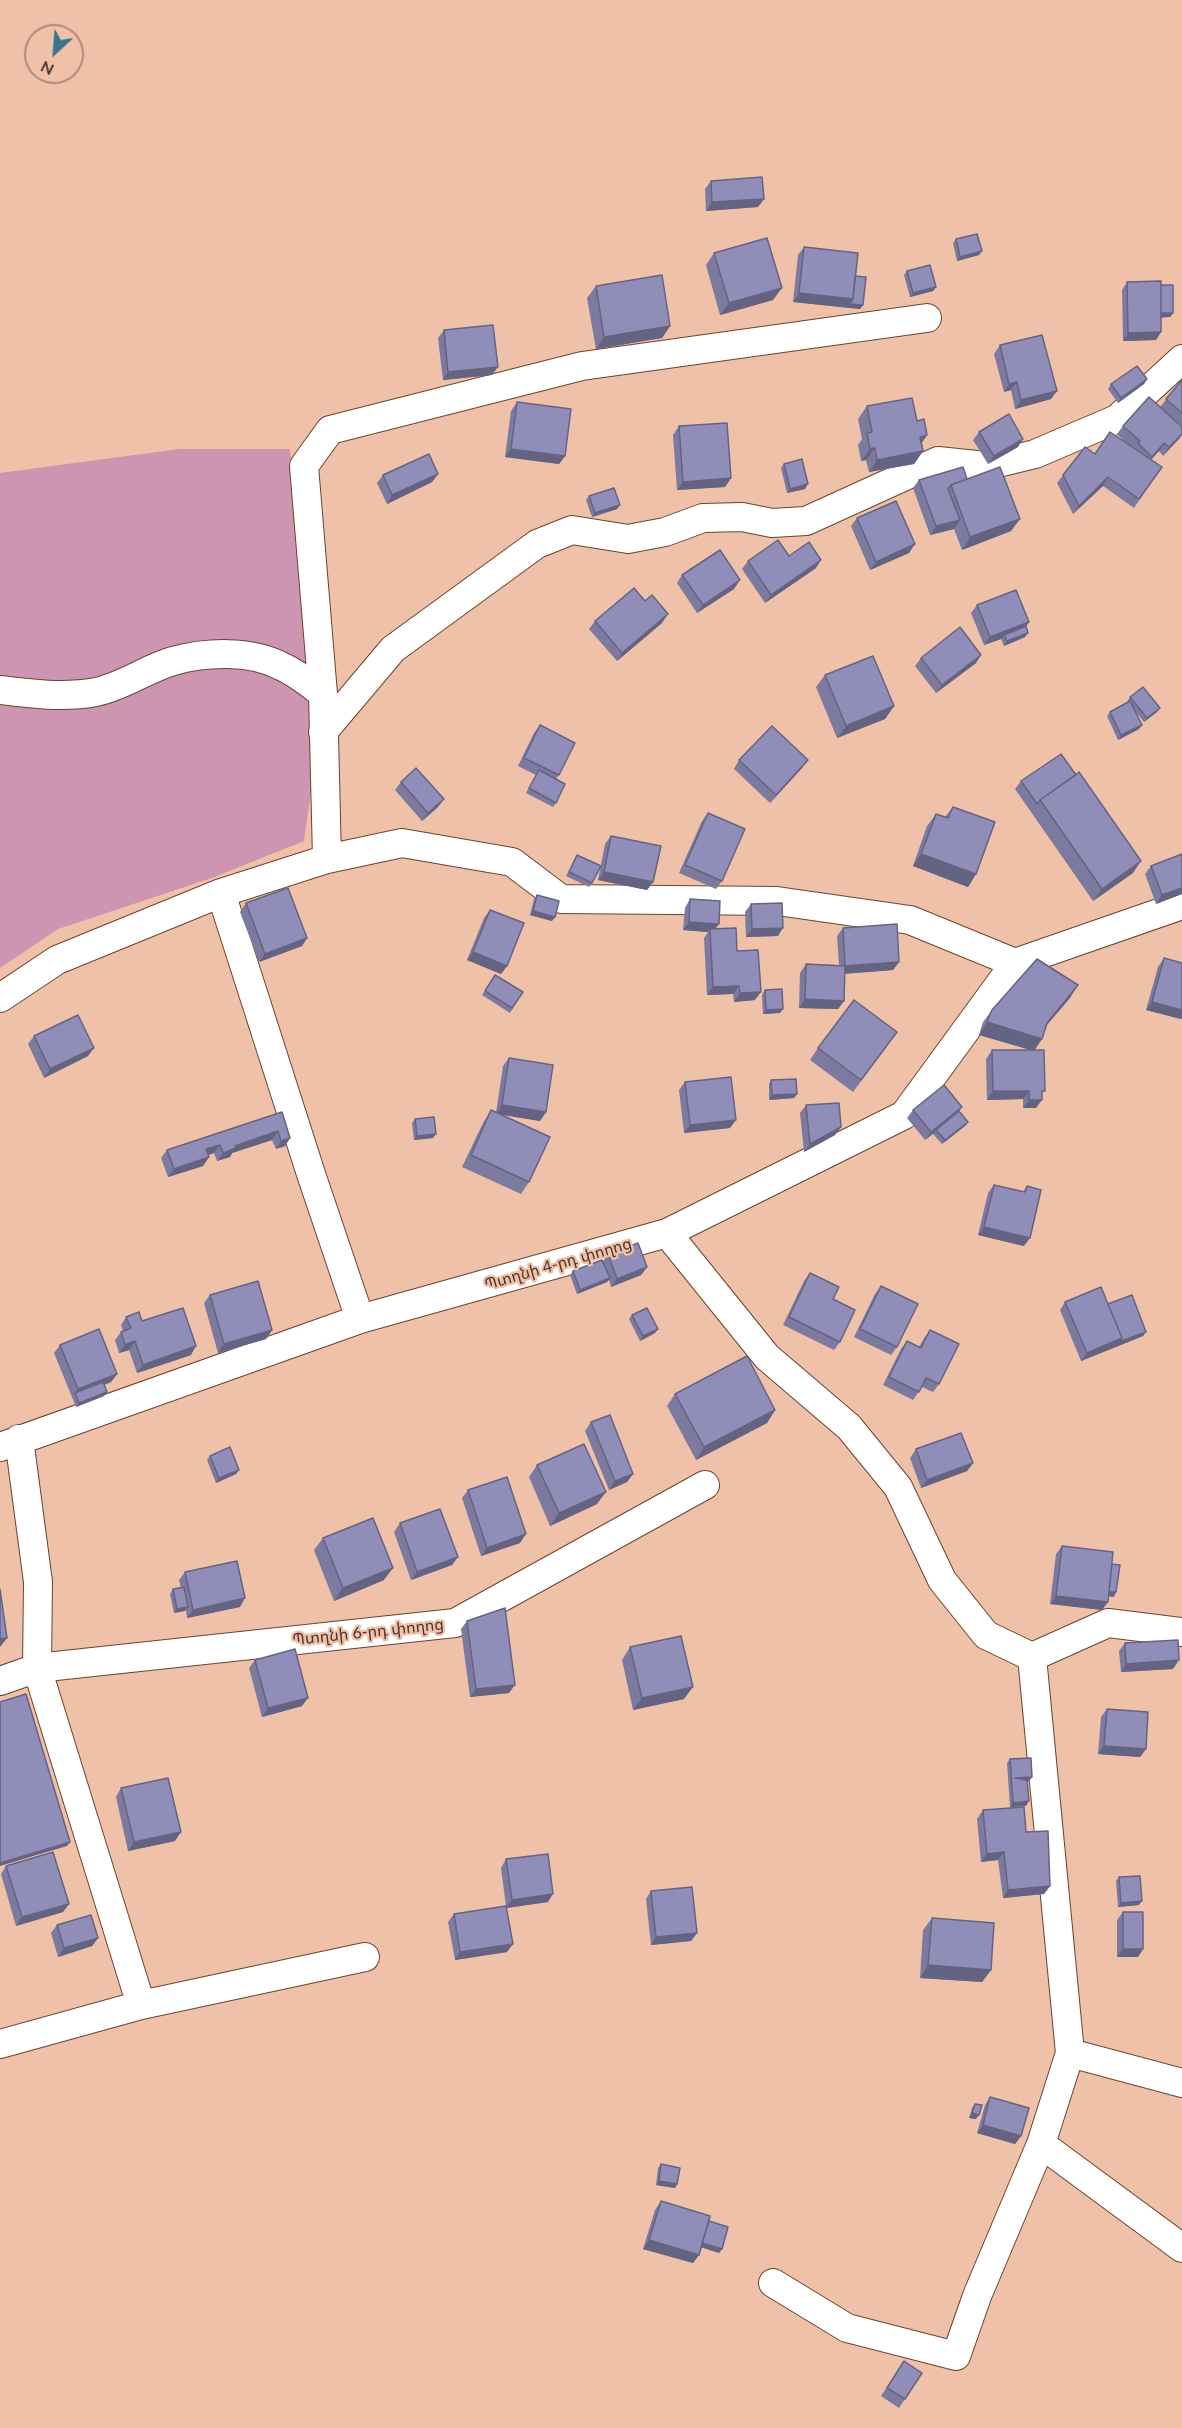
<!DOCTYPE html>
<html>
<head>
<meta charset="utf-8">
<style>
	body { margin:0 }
	#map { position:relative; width:1182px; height:2428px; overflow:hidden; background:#f0c1a9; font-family:Lato,sans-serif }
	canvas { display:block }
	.north { position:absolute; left:24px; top:24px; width:60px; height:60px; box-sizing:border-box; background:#f0c1a9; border:2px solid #ae8a78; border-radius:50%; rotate:206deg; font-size:16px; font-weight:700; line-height:24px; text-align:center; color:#4a372e }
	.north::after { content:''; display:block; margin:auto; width:21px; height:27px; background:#39738c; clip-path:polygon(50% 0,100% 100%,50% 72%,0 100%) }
</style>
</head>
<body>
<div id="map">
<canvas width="1182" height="2428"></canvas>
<div class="north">N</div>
</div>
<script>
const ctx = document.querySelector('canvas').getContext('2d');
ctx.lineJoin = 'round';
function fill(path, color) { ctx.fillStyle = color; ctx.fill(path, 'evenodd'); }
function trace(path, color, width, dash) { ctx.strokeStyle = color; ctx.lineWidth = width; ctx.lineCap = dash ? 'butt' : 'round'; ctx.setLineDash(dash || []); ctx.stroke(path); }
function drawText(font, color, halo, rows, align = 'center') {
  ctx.font = font + ' Lato,"Noto Sans Armenian",sans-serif'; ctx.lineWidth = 4.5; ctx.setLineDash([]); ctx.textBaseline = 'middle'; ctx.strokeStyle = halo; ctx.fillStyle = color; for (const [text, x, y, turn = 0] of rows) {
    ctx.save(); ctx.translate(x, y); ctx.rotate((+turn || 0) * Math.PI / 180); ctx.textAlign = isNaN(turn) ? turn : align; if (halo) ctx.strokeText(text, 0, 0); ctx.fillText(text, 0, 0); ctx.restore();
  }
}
const green = new Path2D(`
	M179,449h111l25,313 -11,79 -92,37 -154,51 -58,39v-495z`);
const minor = new Path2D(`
	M0,690c31,4 65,8 96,2 28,-6 50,-23 77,-31 33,-9 77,-11 108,5 16,7 29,18 42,28
	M323,732l70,-83 144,-105 35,-14 56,9 37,-7 38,-14 39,-1 30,6 34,-2 132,-60 48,5 49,-12 82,-35 65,-60
	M327,859l-4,-165 -19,-228 26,-36 252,-64 345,-48
	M221,893l90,281 49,145
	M1015,963l167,-58
	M0,998l57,-38 164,-67 106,-34 75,-16 110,19 49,37 216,2 133,19 105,43
	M667,1233l100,124 82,70 49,60 44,93 44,55 46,22 76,-34 74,9
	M19,1439l19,143 -1,86 104,337
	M0,1447l360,-128 307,-86 237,-118 111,-152
	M0,1681l37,-13 418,-45 250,-138
	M0,2044l141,-39 224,-48
	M1070,2053l112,30
	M1041,2144l141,104
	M773,2283l74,45 109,28 21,-60 64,-152 29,-91 -38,-396`);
const wall = new Path2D(`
	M711,181l53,18 -6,8 -52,4 -1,-22z
	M956,239l26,12 -3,4 -22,6 -4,-18z
	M804,247l51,29 8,29 -3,4 -67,-7 5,-47z
	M714,253l59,47 -53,15 -14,-50z
	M907,271l29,16 -3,4 -23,6 -6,-22z
	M1127,282l34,3 12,28 -3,4h-9v15l-5,8 -33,1 -1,-51z
	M596,286l74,40 -8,12 -66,11 -9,-51z
	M444,330l48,45 -49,5 -5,-42z
	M1000,345l51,54 -36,10 -4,-19 -7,2 -10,-38z
	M1147,379l-3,5 -26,19 -10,-14 3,-5z
	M1182,380v46l-13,-11 13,12v8l-19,21 -4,-5 -8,9 11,7 -28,41 -31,-22 -30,28 -16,-31 6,-8 32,-21 31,-11 -9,-9 6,-8 37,-19z
	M517,402l48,54 -6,8 -54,-7 6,-46z
	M867,406l50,15 10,14 -6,9 2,7 -9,13 -45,8 -3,-12 -5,1 -3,-16 4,-6 -4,-20z
	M679,426l52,52 -6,9 -48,3 -4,-55z
	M979,432l39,15 -30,17 -15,-24z
	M784,464l21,25 -18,4 -6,-25z
	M438,474l-6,8 -45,22 -10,-21 6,-8z
	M967,479l44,52 -49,19 -8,-21 -24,6 -17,-47 6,-8z
	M589,496l28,13 -25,8 -6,-17z
	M857,518l52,35 -39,17 -19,-44z
	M789,556l27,12 -51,35 -23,-34 6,-8z
	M682,575l52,14 -37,24 -20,-30z
	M977,605l52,17 -3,4 -1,11 -21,9 -3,-7 -17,6 -13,-32z
	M595,621l67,2 -45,38 -28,-32z
	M921,658l55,5 -40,30 -21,-27z
	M825,675l69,31 -9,13 -48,19 -21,-51z
	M1130,697l27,15 -13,10 -9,-11 4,18 -21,11 -11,-24 3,-4 18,-10h-1z
	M540,725l19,50 -3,4v24l-3,4 -27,-14 10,-18 -18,-9 16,-33z
	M739,760l63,8 -32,35 -36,-34z
	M1021,781l112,92 -40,28 -78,-112z
	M401,782l37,25 -16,14 -27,-31z
	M953,807l23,67 -8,13 -55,-21 14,-40 9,-12 9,3z
	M708,813l14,68 -6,8 -37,-16 23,-52z
	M611,836l42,46 -6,8 -49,-10 7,-36z
	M1182,854v40l-26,10 -11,-30 6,-8z
	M577,855l15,28 -3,4 -23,-11z
	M537,895l15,26 -22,-6 4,-16z
	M690,899l25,30 22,22 18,49 -21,2 -1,-8 -26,1 -3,-57 4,-6 -25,-2 2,-22z
	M246,903l61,35 -5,8 -43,16 -19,-50z
	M751,904l27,32 -32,1 -1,-25z
	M490,910l17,56 -6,8 -34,-14 17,-42z
	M843,928l56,34 -6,8 -48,4 -1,27 -6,8 -39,-1 1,-35 6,-9 33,1 -2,-29z
	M1164,958l17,61 -35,-9 12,-43z
	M495,975l28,17 -13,21 -28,-18z
	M765,990l18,19 -3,4 -17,1 -1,-19z
	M1070,998l-24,28 -12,24 8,45 -6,13h-13v-9l-36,1 -1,-41 6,-9h39l-52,-15 4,-13 9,-12z
	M897,1032l-44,60 -43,-32 8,-12z
	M34,1036l54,20 -44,22 -16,-34z
	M509,1058l37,54 -6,9 -40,-7 29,68 -8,12 -59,-27 21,-44 8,-13 5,3 7,-47z
	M771,1080l26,14 -3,4 -25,2v-16z
	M685,1082l45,46 -46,5 -5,-43z
	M806,1105l35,22 -6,8 -31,17 -4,-39z
	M962,1107l-3,4 9,11 -3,4 -23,18 -9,-10 1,-1 -9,7 -18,-22 6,-8z
	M282,1112l8,26 -5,8 -9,3 -4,-9 -40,13 -2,4 -13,4 -3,-8 -6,2 1,2 -6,9 -35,11 -7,-19 6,-8z
	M415,1119l18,19 -19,2 -2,-17z
	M994,1185l29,7 4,-6 -3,60 -46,-11 10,-42z
	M608,1254l39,13 -6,8 -30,12 -2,-7 -2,2 -30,12 -7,-19 3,-4 30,-10z
	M810,1273l23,26 7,43 -6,8 -51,-25 21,-44z
	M881,1286l16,61 -6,8 -37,-18 21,-43z
	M210,1295l62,35 -6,9 -48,14 -14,-50z
	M1065,1302l43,2 38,28 -3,4 -62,25 -21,-51z
	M632,1315l23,18 -15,8 -11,-22z
	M126,1317l16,4 49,34 -54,18 -8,-23 -10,3 -4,-13 6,-8 2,-1 -2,-6z
	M930,1330l9,54 -6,8 -11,-5 -9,13 -30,-15 18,-36 6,-8 12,6 5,-9z
	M60,1345l57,29 -6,8 -7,3v11l-28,11 -22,-54z
	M675,1394l100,16 -8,13 -71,37 -29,-54z
	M591,1422l42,52 -6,8 -18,8 -24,-59z
	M916,1449l57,14 -6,8 -46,17 -11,-30z
	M210,1456l29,14 -3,4 -20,9 -9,-23z
	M537,1465l60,39 -47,22 -21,-49z
	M468,1490l52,53 -39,13 -19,-58z
	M400,1523l52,42 -41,15 -17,-48z
	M323,1538l61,42 -50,21 -20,-51z
	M1062,1546l50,18 2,33 -6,-1 -6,14 -52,-6 6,-50z
	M185,1572l55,35 -53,11 -1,-8 -12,3 -4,-19 3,-5 8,-1 -2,-8z
	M467,1621l42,72 -39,4 -9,-68z
	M1125,1643l48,26 -52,3 -2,-21z
	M630,1647l54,52 -51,11 -11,-50z
	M255,1660l47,46 -40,11 -13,-49z
	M1107,1709l39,40 -6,8 -42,-3 3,-37z
	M1010,1759l22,18 -3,4 -2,1 -1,24 -16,1 -3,-44z
	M121,1788l54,53 -47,10 -12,-54z
	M983,1810l43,22 24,54 -6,8 -41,4 -5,-38 -17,2 -4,-43z
	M506,1859l42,43 -41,6v44l-52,8 -7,-38 6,-8 52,-8 -5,-38z
	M6,1866l63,38 -6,8 -47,14 -15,-52z
	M1119,1877l20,28 -21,2 -2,-26z
	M651,1891l46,42 -6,8 -40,4 -5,-46z
	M1123,1912l20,37 -5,8h-21v-37z
	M932,1918l59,52 -9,12 -62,-4 3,-48z
	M57,1925l41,13 -6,8 -34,11 -7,-24z
	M990,2097l31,39 -6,8 -38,-11 8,-28z
	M975,2104l1,15 -7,-1 3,-10z
	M661,2164l16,20 -2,4 -19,-3 2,-17z
	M661,2201l48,20 13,28 -3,4 -18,-6 -2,8 -6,8 -50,-14 12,-39z
	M904,2361l18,12 -23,35 -18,-12z`);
const shadedWall = new Path2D(`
	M764,199l-6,8 -52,4 6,-9z
	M982,251l-3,4 -22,6 3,-4z
	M936,287l-3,4 -23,6 3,-4z
	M782,288l-9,12 -53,15 9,-12z
	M799,293l54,6 10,6 -3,4 -67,-7z
	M1159,313h14l-3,4 -14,1z
	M670,326l-8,12 -66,11 8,-12z
	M1161,332l-5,8 -33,1 5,-8z
	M498,367l-6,8 -49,5 5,-8z
	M1147,379l-3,5 -26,19 3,-5z
	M1017,382l-6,8 -7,2 5,-8z
	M1057,391l-6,8 -36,10 6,-9z
	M1182,434l-3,5 -16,17 6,-9z
	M927,435l-8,12 1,-10z
	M1023,439l-5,8 -30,17 6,-8z
	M1164,443l-5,8 -13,14 6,-8z
	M875,448l-9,12 -5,1 9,-12z
	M511,449l54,7 -6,8 -54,-7z
	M923,451l-9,13 -45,8 8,-12z
	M438,474l-6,8 -45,22 5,-9z
	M1108,477l-5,9 -30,28 6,-8z
	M731,478l-6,9 -48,3 6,-8z
	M808,484l-3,5 -18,4 3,-4z
	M620,505l-3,4 -25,8 3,-4z
	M1020,519l-9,12 -49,19 8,-13z
	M960,520l-6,9 -24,6 6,-9z
	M915,544l-6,9 -39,17 6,-8z
	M821,560l-5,8 -51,35 6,-8z
	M740,580l-6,9 -37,24 6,-8z
	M668,614l-6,9 -45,38 5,-8z
	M1029,622l-6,8 -19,5 -3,4 -17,6 6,-8z
	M1028,633l-3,4 -21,9 3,-5z
	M981,655l-5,8 -40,30 6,-8z
	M894,706l-9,13 -48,19 9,-12z
	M1160,708l-3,4 -13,10 3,-4z
	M1142,725l-3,4 -21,11 3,-5z
	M808,760l-6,8 -32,35 6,-8z
	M444,799l-6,8 -16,14 6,-8z
	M921,854l55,20 -8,13 -55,-21z
	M1141,861l-8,12 -40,28 9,-12z
	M604,872l49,10 -6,8 -49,-10z
	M1182,888v6l-26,10 6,-9z
	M533,911l22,6 -3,4 -22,-6z
	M689,922l30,2 -6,8 -3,-3 -2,3 -25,-2z
	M783,928l-5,8 -32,1 6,-8z
	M307,938l-5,8 -43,16 6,-8z
	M473,952l34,14 -6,8 -34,-14z
	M899,962l-6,8 -54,4 6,-8z
	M1078,985l-8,13 -32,37 9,-12z
	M739,986l-6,8 -26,1 6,-8z
	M761,992l-6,8 -21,2 6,-9z
	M805,999l39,2 -6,8 -39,-1z
	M1152,1002l30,8v8l-1,1 -35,-9z
	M783,1009l-3,4 -17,1 3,-4z
	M987,1022l55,17 -8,12 -55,-16z
	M94,1048l-6,8 -44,22 6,-9z
	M993,1091h36l-6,8 -36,1z
	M797,1094l-3,4 -25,2 3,-5z
	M1029,1100h13l-6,8h-13z
	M502,1105l44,7 -6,9 -44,-7z
	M962,1107l-6,8 -20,15 -2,3 -9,7 6,-8z
	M736,1120l-6,8 -46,5 6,-8z
	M968,1122l-3,4 -23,18 3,-4z
	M841,1127l-6,8 -31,17 6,-8z
	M278,1131l-6,9 -40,13 -2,4 -13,4 6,-8 12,-7z
	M436,1134l-3,4 -19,2 3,-4z
	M290,1138l-5,8 -9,3 5,-8z
	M220,1145l-6,8 -14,5 6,-9z
	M209,1157l-6,9 -35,11 6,-8z
	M984,1227l46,11 -6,8 -46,-11z
	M647,1267l-6,8 -30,12 6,-8z
	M610,1278l-3,4 -30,12 3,-4z
	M658,1329l-3,4 -15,8 3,-5z
	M272,1330l-6,9 -48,14 6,-9z
	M1146,1332l-3,4 -62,25 6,-8 35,-15z
	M135,1341l-6,9 -10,3 6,-8z
	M196,1346l-5,9 -54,18 6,-8z
	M117,1374l-6,8 -35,14 -1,-3 3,-4z
	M107,1392l-3,4 -28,11 3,-4z
	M775,1410l-8,13 -71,37 8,-13z
	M973,1463l-6,8 -46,17 6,-8z
	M239,1470l-3,4 -20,9 3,-5z
	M633,1474l-6,8 -18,8 6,-9z
	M606,1492l-9,12 -47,22 9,-13z
	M526,1534l-6,9 -39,13 6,-8z
	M458,1557l-6,8 -41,15 6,-8z
	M393,1568l-9,12 -50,21 9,-13z
	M1107,1591l9,1 -2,5 -10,-2z
	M1056,1596l52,6 -6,8 -52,-6z
	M245,1598l-5,9 -53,11 6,-8z
	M188,1607l-3,4 -11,2 3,-4z
	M7,1638l-7,9v-8z
	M1179,1660l-6,9 -52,3 5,-8z
	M515,1685l-6,8 -39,4 6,-8z
	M693,1687l-9,12 -51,11 9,-12z
	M308,1698l-6,8 -40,11 6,-9z
	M1104,1746l42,3 -6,8 -42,-3z
	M1032,1777l-3,4 -17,1 3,-4z
	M1029,1801l-3,5 -16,1 3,-4z
	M181,1832l-6,9 -47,10 6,-9z
	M70,1842l-3,4 -67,20v-3z
	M1004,1852l-6,8 -17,2 6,-8z
	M1050,1886l-6,8 -41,4 5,-8z
	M553,1894l-5,8 -42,6 6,-8z
	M1142,1901l-3,4 -21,2 3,-4z
	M69,1904l-6,8 -47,14 6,-9z
	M697,1933l-6,8 -40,4 5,-8z
	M98,1938l-6,8 -34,11 6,-9z
	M513,1944l-6,8 -52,8 5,-8z
	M1123,1949h20l-5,8h-21z
	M928,1965l63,5 -9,12 -62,-4z
	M972,2113l7,2 -3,4 -7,-1z
	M983,2125l38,11 -6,8 -38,-11z
	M659,2181l18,3 -2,4 -19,-3z
	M649,2240l50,15 -6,8 -50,-14z
	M701,2242l21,7 -3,4 -21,-7z`);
const building = new Path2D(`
	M762,177l2,22 -52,3 -1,-21z
	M977,234l5,17 -22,6 -4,-18z
	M767,238l15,50 -53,15 -15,-50z
	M804,247l54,6 -5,46 -54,-6z
	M930,265l6,22 -23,6 -6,-22z
	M662,275l8,51 -66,11 -8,-51z
	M855,276l11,1 -3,28 -13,-1 3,-5z
	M1161,281v51l-33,1 -1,-51z
	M1161,285h12v28h-12z
	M493,325l5,42 -50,5 -4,-42z
	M1042,335l15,56 -36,9 -4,-18 -8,2 -9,-39z
	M1137,366l10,13 -26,19 -10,-14z
	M1182,380v33l-16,-14z
	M1149,397l33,30v7l-13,13 -5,-4 -12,14 -14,-14 2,-2 -17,-15z
	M912,398l5,23 7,-2 3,16 -7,2 3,14 -46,9 -2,-12 -5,1 -3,-16 5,-1 -5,-26z
	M517,402l54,7 -6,47 -54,-7z
	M1009,414l14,25 -29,17 -15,-24z
	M727,423l4,55 -48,4 -4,-56z
	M1110,432l52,35 -23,32 -31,-22 -29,29 -16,-31 22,-28 10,7z
	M429,454l9,20 -46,21 -9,-20z
	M802,459l6,25 -18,5 -6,-25z
	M963,467l4,12 -16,6 -3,4 12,31 -24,6 -17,-46z
	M1000,467l20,52 -50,18 -19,-52z
	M614,488l6,17 -25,8 -6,-17z
	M896,501l19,43 -39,18 -19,-44z
	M778,540l11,16 20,-14 12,18 -50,35 -23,-34z
	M720,550l20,30 -37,25 -21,-30z
	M634,588l11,13 7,-6 16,19 -46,39 -27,-32z
	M1016,590l13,32 -39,15 -13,-32z
	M1026,626l2,7 -21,8 -3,-6z
	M960,627l21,28 -39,30 -21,-27z
	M873,656l21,50 -48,20 -21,-51z
	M1143,687l17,21 -13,10 -17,-21z
	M1130,701l12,24 -21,10 -11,-23z
	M540,725l35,18 -16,32 -35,-17z
	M772,726l36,34 -32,35 -37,-35z
	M1061,754l15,21 -36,25 -3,4 -16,-23z
	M416,768l28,31 -16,14 -27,-31z
	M539,770l26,14 -9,19 -27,-15z
	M1079,772l62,89 -39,28 -62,-89z
	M953,807l42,15 -19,52 -55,-20 15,-40 12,4z
	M708,813l37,16 -23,52 -37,-16z
	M611,836l50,10 -8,36 -49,-10z
	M1182,854v34l-20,7 -11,-29z
	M577,855l24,11 -9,17 -23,-11z
	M288,888l19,50 -42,16 -19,-51z
	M537,895l22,6 -4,16 -22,-6z
	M690,899l30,2 -1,23 -30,-2z
	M782,903l1,25 -31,1 -1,-25z
	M490,910l34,13 -17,43 -34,-14z
	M897,924l2,38 -54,4 -1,35 -39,-2 1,-35 39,2 -2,-38z
	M736,928l1,23 21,-1 3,42 -21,1 -1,-7 -26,1 -3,-58z
	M1164,958l18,5v47l-30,-8z
	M1037,959l41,26 -31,38 -5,16 -55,-17 5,-12z
	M495,975l28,17 -11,16 -27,-17z
	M782,989l1,20 -17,1 -1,-20z
	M854,1000l43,32 -36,48 -43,-32z
	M78,1015l16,33 -44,21 -16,-33z
	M992,1050h52l1,41h-3v9h-13v-9h-36z
	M509,1058l44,7 -7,47 -44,-7z
	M731,1077l5,43 -46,5 -5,-43z
	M796,1079l1,15 -25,1 -1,-15z
	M944,1085l18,22 -31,25 -18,-22z
	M839,1103l2,24 -31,17 -4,-39z
	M491,1110l59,27 -21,45 -58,-27z
	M959,1111l9,11 -23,18 -9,-10z
	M282,1112l8,26 -9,3 -3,-10 -43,15 1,2 -13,5 -3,-8 -14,4 3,8 -35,12 -7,-19z
	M434,1117l2,17 -19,2 -2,-17z
	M994,1185l31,7 2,-6 14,4 -11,48 -46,-11z
	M638,1243l9,24 -30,12 -9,-25z
	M602,1260l8,18 -30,12 -7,-19z
	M810,1273l29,14 -6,12 22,11 -15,32 -51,-25z
	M258,1281l14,49 -48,14 -14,-49z
	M881,1286l37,18 -21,43 -37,-18z
	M1101,1287l21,51 -35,15 -22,-51z
	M1132,1295l14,37 -27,10 3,-4 -14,-34z
	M183,1308l13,38 -53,19 -8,-24 -10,4 -4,-13 10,-4 -5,-11 13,-5 3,9z
	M647,1308l11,21 -15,7 -11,-21z
	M99,1329l18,45 -39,15 -18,-44z
	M930,1330l29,14 -20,40 -13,-6 -7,14 -30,-15 18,-36 14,7z
	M747,1356l28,54 -71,37 -29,-53z
	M103,1382l4,10 -28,11 -4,-10z
	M610,1415l23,59 -18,7 -24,-59z
	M961,1433l12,30 -46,17 -11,-31z
	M584,1444l22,48 -47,21 -22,-48z
	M230,1447l9,23 -20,8 -9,-22z
	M507,1477l19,57 -39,14 -19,-58z
	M440,1509l18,48 -41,15 -17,-49z
	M373,1518l20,50 -50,20 -20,-50z
	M1062,1546l51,6 -5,50 -52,-6z
	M237,1561l8,37 -52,12 -8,-38z
	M1112,1564l8,1 -4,27h-7z
	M184,1587l4,20 -11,2 -4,-20z
	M0,1589l7,49 -7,1z
	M505,1608l10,77 -39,4 -9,-68z
	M681,1636l12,51 -51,11 -12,-51z
	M1178,1640l1,20 -53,4 -1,-21z
	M295,1649l13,49 -40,10 -13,-48z
	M26,1694l44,148 -70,21v-161z
	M1107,1709l41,3 -2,37 -42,-3z
	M1031,1758l1,19 -17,1 12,2 2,21 -16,2 -3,-44z
	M168,1778l13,54 -47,10 -13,-54z
	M1024,1807l2,25 22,-1 2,55 -42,4 -4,-38 -17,2 -4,-44z
	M53,1852l16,52 -47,13 -16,-51z
	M548,1854l5,40 -41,6 -6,-41z
	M1140,1876l2,25 -21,2 -2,-26z
	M692,1887l5,46 -41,4 -5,-46z
	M506,1906l7,38 -53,8 -6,-38z
	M1123,1912h20v37h-20z
	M91,1915l7,23 -34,10 -7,-23z
	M932,1918l62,5 -3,47 -63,-5z
	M990,2097l39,11 -8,28 -38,-11z
	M975,2104l7,1 -3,10 -7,-2z
	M661,2164l19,4 -3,16 -18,-3z
	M661,2201l49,15 -11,39 -50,-15z
	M709,2221l19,6 -6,22 -20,-6z
	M904,2361l18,12 -17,26 -18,-11z`);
const streetNames = [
	["Պտղնի 4-րդ փողոց",558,1264,-16],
	["Պտղնի 6-րդ փողոց",368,1632,-6]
];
fill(green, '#cd95b1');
trace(minor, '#6b432f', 30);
trace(minor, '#fff', 28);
fill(wall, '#7c7a9f');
fill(shadedWall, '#656382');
fill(building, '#908eb9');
trace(building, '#656382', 1.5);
drawText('16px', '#4a372e', '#f0c1a9', streetNames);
</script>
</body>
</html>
